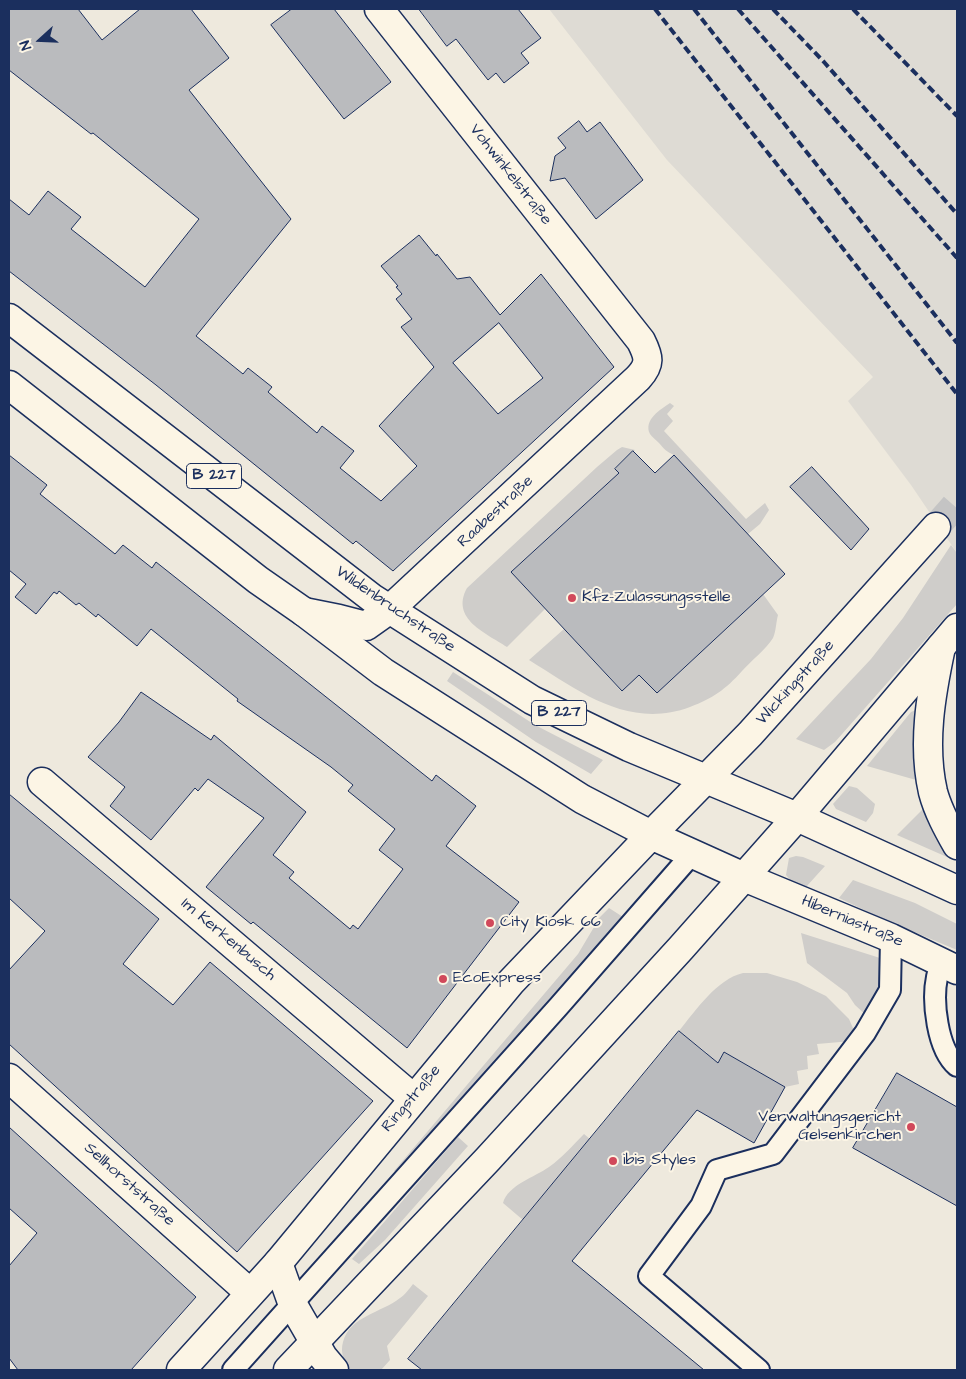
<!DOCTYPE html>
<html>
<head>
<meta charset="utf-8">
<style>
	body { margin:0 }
	#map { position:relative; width:966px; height:1379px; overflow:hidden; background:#eee9dd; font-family:"Architects Daughter",sans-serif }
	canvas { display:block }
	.frame { position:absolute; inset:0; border:10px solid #1b2f5e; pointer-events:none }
	.north { position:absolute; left:15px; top:15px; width:50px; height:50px; -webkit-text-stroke:4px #fcf5e5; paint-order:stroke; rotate:250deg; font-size:14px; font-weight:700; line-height:20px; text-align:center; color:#1b2f5e }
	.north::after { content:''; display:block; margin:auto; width:18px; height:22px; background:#1b2f5e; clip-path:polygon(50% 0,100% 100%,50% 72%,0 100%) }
</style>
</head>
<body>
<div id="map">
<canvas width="966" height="1379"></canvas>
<div class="frame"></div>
<div class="north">N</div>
</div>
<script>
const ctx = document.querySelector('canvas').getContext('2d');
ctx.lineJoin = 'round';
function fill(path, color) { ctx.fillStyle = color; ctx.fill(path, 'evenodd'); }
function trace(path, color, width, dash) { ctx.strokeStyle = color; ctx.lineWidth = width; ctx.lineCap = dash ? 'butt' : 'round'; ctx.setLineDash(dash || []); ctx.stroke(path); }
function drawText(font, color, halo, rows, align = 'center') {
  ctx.font = font + ' "Architects Daughter",sans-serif'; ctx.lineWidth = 4; ctx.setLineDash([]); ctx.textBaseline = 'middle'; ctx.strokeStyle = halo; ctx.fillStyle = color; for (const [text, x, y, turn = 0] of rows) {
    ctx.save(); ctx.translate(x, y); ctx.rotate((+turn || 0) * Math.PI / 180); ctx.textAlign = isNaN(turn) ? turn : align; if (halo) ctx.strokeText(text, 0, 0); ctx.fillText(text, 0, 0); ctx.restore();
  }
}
const built = new Path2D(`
	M549,9h408v544l-46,-68 -63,-84 25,-24 -206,-217z`);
const green = new Path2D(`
	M670,403l4,3 -7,8 6,7 -9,10 82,88 19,-16 4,7 -9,14 -12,10 -74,-79c-7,-3 -10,-6 -15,-12 -3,-3 -7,-6 -9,-9 -7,-14 11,-25 20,-31z
	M622,447l13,3 -20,19 4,4 -108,99 34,37 -38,38c-21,-14 -57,-28 -40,-59l130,-121 20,-17z
	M951,545l6,8v51l-122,138 -11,8 -28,-11 75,-80 32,-41z
	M763,594l15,21c-2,7 -2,17 -5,23 -7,11 -22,23 -31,33 -17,19 -29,27 -52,36 -62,23 -111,-16 -161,-47l35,-31 57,62 18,-16 18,18z
	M453,672l82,53 68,35 -12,14 -55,-32 -89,-61z
	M916,710l1,10 -3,17 2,43 -49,-14 44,-54z
	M849,786l8,2 18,16 -2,9 -7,9 -30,-13 -3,-5z
	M923,809l10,22 18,20 -4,6 -50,-22z
	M796,856l7,1 22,9 -19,21 -15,-6 -5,-6 3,-17z
	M853,880l62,23 42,21v26l-76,-32 -42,-20z
	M609,908l14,9 -223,259 -6,-5 184,-217 22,-37z
	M801,933l79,25 3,26 -15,33 -13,-12 -8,-12 -40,-30z
	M743,973h24l30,9 29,14 23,23 7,16 -4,6 -35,3 2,10 -12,2 1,13 -11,2 2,13 -14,3 -61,-35 -8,15 -12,-9 3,-5 -28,-22c17,-21 38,-52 64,-58z
	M584,1134l6,5 -67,81 -20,-17c5,-18 32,-26 46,-36 13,-9 24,-22 35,-33z
	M458,1137l10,9 -83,94 -26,24 -7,-5z
	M413,1284l15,12 -41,50 3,14 -9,10h-31c-6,-9 -10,-17 -7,-28 7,-26 38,-29 57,-44 5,-3 9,-9 13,-14z`);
const building = new Path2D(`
	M9,9h69l24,31 38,-31h51l38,49 -40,32 102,129 -95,117 47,38 5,-6 24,19 -4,5 49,41 5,-7 32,25 -14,17 41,33 36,-35 -38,-40 55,-59 -33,-40 11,-8 -16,-20 6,-5 -6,-7 2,-1 -17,-20 38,-31 17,21 1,-2 20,25 13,-2 30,38 41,-41 73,93 -221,204 -37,-30 -3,3 -197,-159 -147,-114v-72l20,16 19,-24 33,26 -10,12 74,58 54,-68 -106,-86 -2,1 -82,-64zM499,323l44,55 -45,36 -45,-51z
	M292,9h42l57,73 -47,37 -73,-94z
	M419,9h99l23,29 -20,15 8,10 -25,20 -8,-10 -8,7 -32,-41 -9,7z
	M579,121l8,11 13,-10 43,58 -47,39 -31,-41 -15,3 5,-25 11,-8 -8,-10z
	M633,451l22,22 19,-18 111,119 -128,119 -18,-18 -17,16 -111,-119 108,-99 -4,-4z
	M9,455l38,30 -7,9 75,60 8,-9 29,23 4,-6 276,219 4,-6 40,31 -30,40 73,56 -112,146 -154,-126 -2,2 -45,-37 58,-69 -56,-39 -10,12 -3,-3 -44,52 -41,-34 15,-19 -37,-30 31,-35 22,-30 70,48 3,-5 92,77 -33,43 21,17 -5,6 61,51 3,-4 5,4 45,-60 -24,-19 16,-21 -47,-38 5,-6 -22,-18 -94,-66 1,-2 -87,-70 -14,17 -39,-32 -2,3 -17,-14 -3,2 -17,-14 -2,3 -3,-2 -18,22 -21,-17 11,-13 -17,-14z
	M812,467l57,62 -18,21 -61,-63z
	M9,794l150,125 -36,45 50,41 37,-43 163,139 -136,151 -228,-208v-74l36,-39 -36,-33z
	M679,1031l39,32 6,-11 61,35 -31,56 -57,-33 -125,151 132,109h-282l-14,-11z
	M897,1073l60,34v99l-104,-58z
	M9,1127l187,170 -65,73h-113l-9,-12v-92l28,-33 -28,-25z`);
const primaryTunnel = new Path2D(`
	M936,527l21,-24`);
const lane = new Path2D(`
	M942,962c-2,5 -4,10 -5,15 -5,24 0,72 20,89
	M233,1370l326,-364 133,-152
	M759,1370l-110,-94 52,-70 16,-36 56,-16 92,-121 25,-43 1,-52`);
const street = new Path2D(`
	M304,612l35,7 27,7 24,-17 248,-231c13,-14 11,-21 3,-37l-262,-332
	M42,782l371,316
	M9,1078l241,215
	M278,1263l15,42 30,52 11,13`);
const secondary = new Path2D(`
	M941,647c-10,47 -19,97 -8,145 5,19 15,37 24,53
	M797,817l160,73
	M744,877l147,61 66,32`);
const primary = new Path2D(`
	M9,318l363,280 160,102 97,47 168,70
	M9,385l249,195 46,32 79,60 199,127 69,36 93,42
	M181,1370l97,-107 233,-281 140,-147 99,-101 186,-207
	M288,1370l200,-211 193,-211 116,-131 160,-189`);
const rail = new Path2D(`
	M655,9l302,385
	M694,9l263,334
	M738,9l219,249
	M773,9l51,53 133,152
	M853,9l104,107`);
const markers = [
	[572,598,5,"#d1495b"],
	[490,923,5,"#d1495b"],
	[443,979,5,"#d1495b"],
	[911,1127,5,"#d1495b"],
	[613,1161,5,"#d1495b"]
];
const shields = [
	[214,476,55],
	[559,713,55]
];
const shieldNames = [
	["B 227",214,476],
	["B 227",559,713]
];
const streetNames = [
	["Vohwinkelstraße",510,175,52],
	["Raabestraße",496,512,-43],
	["Wildenbruchstraße",395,610,34],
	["Wickingstraße",796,683,-48],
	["Hiberniastraße",852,922,23],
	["Im Kerkenbusch",228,940,40],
	["Ringstraße",412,1099,-50],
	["Sellhorststraße",129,1185,42]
];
const poiNames = [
	["Kfz-Zulassungsstelle",582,598],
	["City Kiosk 66",500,923],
	["EcoExpress",453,979],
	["Verwaltungsgericht",901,1118,"right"],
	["Gelsenkirchen",901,1136,"right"],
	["ibis Styles",623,1161]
];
fill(built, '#dedbd4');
fill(green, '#cfcdca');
fill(building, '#babbbe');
trace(building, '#1b2f5e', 1);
trace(primaryTunnel, '#c4c4c4', 28, [28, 14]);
trace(lane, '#1b2f5e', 24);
trace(street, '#1b2f5e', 31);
trace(secondary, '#1b2f5e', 31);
trace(primary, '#1b2f5e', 31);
trace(lane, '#fcf5e5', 20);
trace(street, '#fcf5e5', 28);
trace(secondary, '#fcf5e5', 28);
trace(primary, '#fcf5e5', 28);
trace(rail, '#1b2f5e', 4, [8, 4]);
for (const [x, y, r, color] of markers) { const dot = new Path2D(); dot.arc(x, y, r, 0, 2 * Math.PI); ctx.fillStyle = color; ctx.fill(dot); trace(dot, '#fcf5e5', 2); }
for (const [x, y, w] of shields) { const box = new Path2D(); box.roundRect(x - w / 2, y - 12.5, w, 25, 4); ctx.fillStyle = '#fcf5e5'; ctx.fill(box); trace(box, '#1b2f5e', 1); }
drawText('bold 15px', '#1b2f5e', null, shieldNames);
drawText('16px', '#1b2f5e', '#fcf5e5', streetNames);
drawText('16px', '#1b2f5e', '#fcf5e5', poiNames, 'left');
</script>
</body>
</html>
